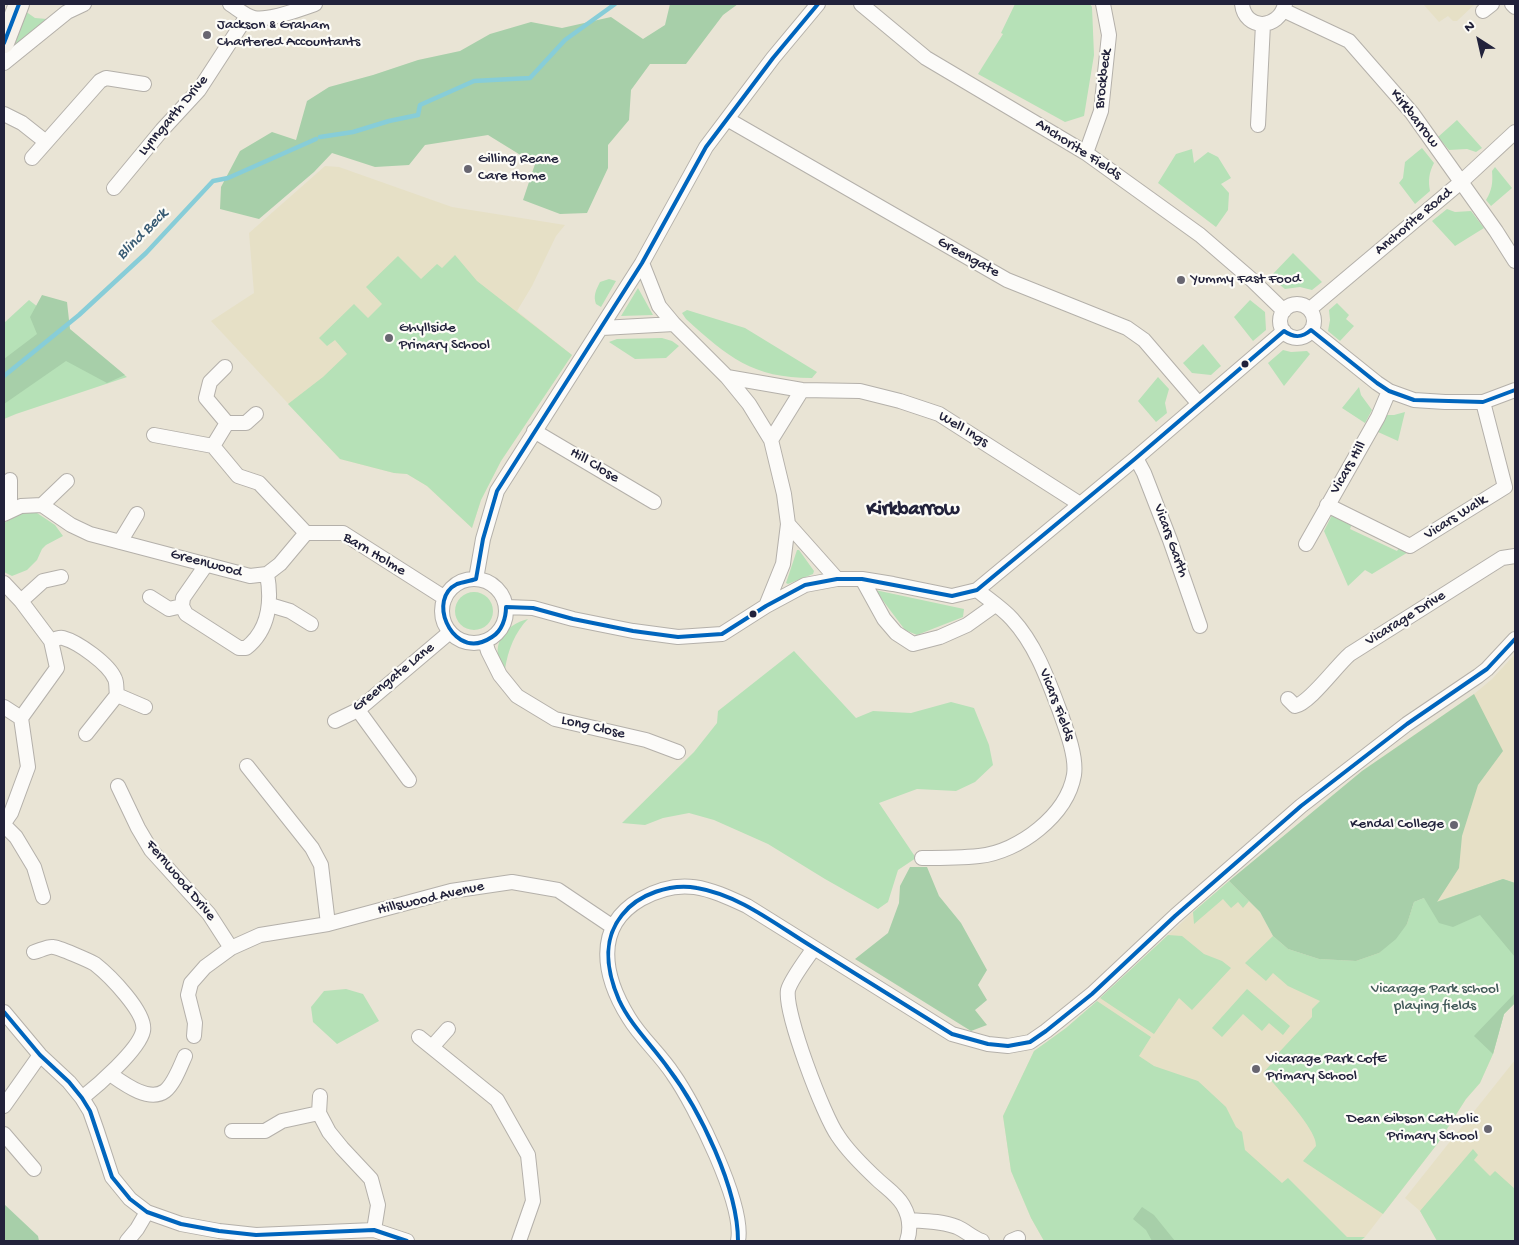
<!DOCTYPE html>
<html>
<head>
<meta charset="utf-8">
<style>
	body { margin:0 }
	#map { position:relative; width:1519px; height:1245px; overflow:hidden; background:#e9e4d5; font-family:"Gochi Hand",sans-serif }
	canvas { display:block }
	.frame { position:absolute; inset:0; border:5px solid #22223b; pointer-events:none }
	.north { position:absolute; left:1454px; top:15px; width:50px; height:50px; -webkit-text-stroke:4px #fdfcf7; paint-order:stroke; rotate:325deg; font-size:14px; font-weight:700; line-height:20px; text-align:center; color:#22223b }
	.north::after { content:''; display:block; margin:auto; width:18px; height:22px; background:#22223b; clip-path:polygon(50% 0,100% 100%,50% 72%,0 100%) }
</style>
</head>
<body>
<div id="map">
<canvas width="1519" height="1245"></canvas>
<div class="frame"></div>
<div class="north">N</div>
</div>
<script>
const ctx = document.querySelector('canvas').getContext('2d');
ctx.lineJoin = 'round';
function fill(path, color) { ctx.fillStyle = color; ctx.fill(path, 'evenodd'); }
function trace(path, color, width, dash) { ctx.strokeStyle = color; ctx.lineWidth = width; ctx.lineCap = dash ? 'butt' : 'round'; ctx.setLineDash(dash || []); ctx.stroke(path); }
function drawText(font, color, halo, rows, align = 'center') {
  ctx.font = font + ' "Gochi Hand",sans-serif'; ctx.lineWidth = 4.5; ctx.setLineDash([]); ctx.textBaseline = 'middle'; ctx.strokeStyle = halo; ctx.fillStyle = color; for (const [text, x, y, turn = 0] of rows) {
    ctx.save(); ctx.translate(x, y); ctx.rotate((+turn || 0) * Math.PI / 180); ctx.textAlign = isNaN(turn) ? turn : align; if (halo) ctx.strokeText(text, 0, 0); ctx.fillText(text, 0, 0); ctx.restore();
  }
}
const built = new Path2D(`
	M1423,4h52l-18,17h-4l-5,-5 -9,6z
	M325,166l14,1 113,40 113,18 -9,11 -24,50 -15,25 55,44 -71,106 -20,39 -9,28 -45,-42 -20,-12 -13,-1 -54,-14 -129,-138 43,-28 -5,-60z
	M1515,654v349l-11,11 -11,40 -13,29 -14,16 -28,44 -73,94 -5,4h-316l-13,-23 -20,-47 -8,-55 31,-65 32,-23 30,-26 97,-90 36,-31 31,31 13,24 15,13 31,10 37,2 68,-63 -62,-127 112,-77 18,-15z
	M1515,1060v181h-78l-17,-30 -15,-13z`);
const green = new Path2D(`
	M1015,4h75l2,3 2,48 -10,61 -19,6 -87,-48 25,-40 -2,-1z
	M25,11l10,7 12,1 -43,39z
	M1457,120l25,28 -6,4 -9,-3 -18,1 -11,-13z
	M1422,148l12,15c-5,10 -6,17 -4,28l-15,13 -16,-21 4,-5 2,-16z
	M1192,149l2,14 14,-11 10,5 13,21 -10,6 8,9 -1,17 -12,17 -58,-44 18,-29z
	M1495,167l17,21 -21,18 -5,-6c6,-10 7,-17 6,-29z
	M1447,209l8,3 16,-1 13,17 -29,18 -23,-25z
	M1293,253l29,29 -10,8 -12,-3 -15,2 -15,-12z
	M455,255l22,26 95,74 -71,106 -20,39 -9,28 -45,-42 -20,-12 -13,-1 -54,-14 -52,-55 35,-27 24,-23 -12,-14 -8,6 -8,-8 35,-34 14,14 14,-14 -16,-17 32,-31 23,23 16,-15 5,4z
	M609,279l7,2 -15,26 -5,-3c-3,-8 0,-14 4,-22z
	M638,288l15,27 -32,1z
	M29,300l98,77 -111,37 -12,5v-96z
	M1250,300l15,12 1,18 -13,11 -19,-24z
	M1337,303l12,12 -3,4 8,7 -14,15 -12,-10 2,-11 -1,-10z
	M687,310l58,18 72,44 -5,6c-60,0 -84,-21 -126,-59l-4,-6z
	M662,338l10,3 7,5 -13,12 -31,1 -26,-17 8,-3z
	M1203,344l18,22 -10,9 -19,-2 -9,-10z
	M1283,350l8,2 16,-1 3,3 -26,32 -16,-23z
	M1158,377l11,12 -4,14 2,10 -11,9 -18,-21z
	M1359,387l2,8 11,15 -7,13 -23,-15z
	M1405,412l-7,29 -20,-9 9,-17h7z
	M34,511l21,14 8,11 -17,9 -4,4 -5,11 -10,10 -15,6 -8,-4v-49l19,-11z
	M1333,513l19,10 -2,6 47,22 3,-5 10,5 -38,23 -7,-4 -17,16 -24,-55z
	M797,550h2l15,21 -1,3 -25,10 -2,-1z
	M875,590l89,19 -1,8 -46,18 -12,-5z
	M455 611a19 19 0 1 1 38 0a19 19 0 1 1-38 0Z
	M528,619c-13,13 -20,31 -23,50 -18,-21 0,-45 23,-50z
	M794,651l62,67 17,-7 38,2 40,-11 23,6 15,37 4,20 -18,17 -19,9 -39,-2 -38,14 37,55 -18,12 -10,32 -10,7 -53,-30 -57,-35 -54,-24 -25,-7 -26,5 -18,7 -23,-2 72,-71 23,-29 1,-12z
	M1503,879l12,4v120l-11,11 -11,40 -13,29 -14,16 -28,44 -55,71 -80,-53 13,-15c2,-16 -41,-60 -52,-74l7,-8 -1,-2 42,-45v-8l8,-8 -32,-15 -15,-13 -7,8 -21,-18 28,-27 15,13 31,10 37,2 23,-8 28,-29 7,-22 10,-4 12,4z
	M1229,881l20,20 -6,7 -5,-6 -7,6 -8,-9 -29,25 -1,-12z
	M1168,935l14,1 22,18 18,7 9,7 -39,42 -13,-12 -25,36 -54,-36z
	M346,989l17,5 16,27 -42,23 -24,-22 -2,-15 13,-16z
	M1247,989l43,37 -7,9 -14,-12 -7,8 -19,-17 -21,23 -10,-9z
	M1097,1001l54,36 -12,19 15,10 44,15 28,26 10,20 6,5 3,18 37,33 6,-5 59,59h18l-5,4h-316l-13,-23 -20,-47 -8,-55 31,-65 32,-23z
	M1473,1149l5,6 -4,5 16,16 5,-5 20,18v52h-78l-17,-30z`);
const forest = new Path2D(`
	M670,4h68l-15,11 -37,49h-36l-19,26 -2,30 -21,25v23l-21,45 -27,1 -37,-14 12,-36 -47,-29 -63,10 -16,20 -34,2 -43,-14 -18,19 -55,47 -39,-10 1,-22 19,-36 32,-19 24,8 11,-39 22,-14 44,-12 45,-15 42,-9 30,-17 41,-12 31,6 49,-11 32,22 22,-14z
	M42,295l25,7 3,27 55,46 -18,8 -41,-22 -62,43v-45l33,-25 -7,-17z
	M1474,694l29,57 -25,34 -16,51 -3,32 -22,34 66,-23 12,4v74l-35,-42 -27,12 -14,-4 -15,-25 -10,4 -7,22 -11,15 -17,14 -23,8 -37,-2 -31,-10 -15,-13 -13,-24 -31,-31 133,-110z
	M910,867h17l12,29 22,27 26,47 -9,15 9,15 -12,10 12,15 -16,6 -116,-72 33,-26 11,-30 1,-17z
	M1515,993v10l-11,11 -11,40 -19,-18z
	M4,1204l34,32 1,5h-35z
	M1142,1207l12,8 21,26h-23l-6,-11 -13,-11z`);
const stream = new Path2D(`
	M320,137l33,-5 36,-11 29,-6 2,-10 54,-24 56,-3 35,-38 50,-36
	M4,376l75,-61 67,-62 67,-72 15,-3 88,-39`);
const street = new Path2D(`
	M230,4c8,5 15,12 24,14 14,3 47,-9 61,-14
	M861,4l65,54 160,95 114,82 51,44 33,32
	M1242,4c3,27 37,26 43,0
	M1512,4l3,3
	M1283,10l66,31 63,72 84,118 19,30
	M1483,11l9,-7
	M4,63l63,-51 17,-8
	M4,114l18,9 24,19
	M727,119l280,161 120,48 17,12 55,64
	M1258,125l5,-101
	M1086,153l15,-42 8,-76 -6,-31
	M32,158l68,-77 6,-3 38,6
	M114,188l48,-58 37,-40 48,-74
	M642,263l17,43 15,18 53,53 22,27 22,36 31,-50
	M1280 321a17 17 0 1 1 34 0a17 17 0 1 1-34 0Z
	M1310,309l151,-127 54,-50
	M602,328l72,-4
	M1311,330l66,53 12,8 25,9 31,2h38l32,-12
	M225,367l-15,15 -4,16 21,25
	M727,377l75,13 58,1 40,10 39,13 141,90
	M534,431l120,71
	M154,435l59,11 25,30 21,7 47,50h37l102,65
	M213,446l14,-23h19l10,-9
	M1136,458l8,15 26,67 30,86
	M42,505l25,-24
	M1327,505l83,41 95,-59 -22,-85
	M10,510v-30
	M4,514l17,-8 21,-1 29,20 19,9 160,42 17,-2 13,-10 26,-31
	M788,524l49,55
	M120,542l17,-28
	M1306,544l72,-127 11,-26
	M206,565l-23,33 -1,8 4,8 53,34h7c23,-18 26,-47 21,-74
	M476,579l7,-40 14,-48 145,-228 64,-116 67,-89 45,-54
	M862,579l22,40 12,14 17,11 27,-7 27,-12 28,-20
	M442 611a32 32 0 1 1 64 0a32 32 0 1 1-64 0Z
	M4,583l17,18 30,40 6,27 -36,50 7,49 -17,46 -7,10
	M150,597l19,12 13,-3
	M21,601l22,-20 18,-4
	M270,605l20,6 21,13
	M766,606l17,-42 5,-40 -4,-30 -13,-54
	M506,607l27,1 40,11 60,12 45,6 44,-3 44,-28 39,-21 32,-6h25l31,5 59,12 25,-6 159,-132 148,-127
	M51,641c4,-2 8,-4 12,-3 15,4 46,26 52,41 2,4 1,11 2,16l-31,39
	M485,641l3,10 12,24 17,21 38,23 91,21 32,12
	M117,695l28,12
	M1288,699l7,7c15,-3 41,-40 55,-52l152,-96 13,-2
	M4,707l17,11
	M358,710l51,70
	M335,721l23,-11 92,-78
	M247,766l65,82 9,17 7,59
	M118,786l20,42 13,22 58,64 22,34
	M4,825l12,12 18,30 9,30
	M922,858c19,0 38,0 57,-2 40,-4 88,-41 95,-81 3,-19 -9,-49 -15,-66 -12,-32 -24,-65 -47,-90 -10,-11 -24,-20 -35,-29
	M814,948c-6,9 -23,31 -26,42 -4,22 36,127 50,146 11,17 27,32 41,45 9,8 18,14 24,24 7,12 8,24 4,36
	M34,952c5,-1 14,-6 19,-5 5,0 37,14 42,17 14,11 52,49 48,67 -4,19 -46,55 -61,67
	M4,1012l36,43 29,27 13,16 8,13 7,20 15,46 18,22 17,13 34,12 38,7 37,4 118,-5 33,11
	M194,1036l1,-13 -7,-28 3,-12 14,-16 26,-19 29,-13 68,-11 123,-33 61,-9 46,8 55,37
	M419,1037l78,63 31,55 5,46 -14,40
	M432,1047l16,-18
	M110,1074c13,9 39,29 55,17 9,-7 15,-24 20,-35
	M4,1106l36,-51
	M319,1113l1,-17
	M232,1131h33l17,-10 37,-8 10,19 13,16 29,31 7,26 -4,25
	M4,1134l30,35
	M909,1220c16,1 33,1 48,7 9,4 16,11 25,14
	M127,1241l10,-12 10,-17
	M738,1241c7,-36 -43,-136 -65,-167 -13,-20 -32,-36 -44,-56 -25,-40 -37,-91 12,-119 41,-23 67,-11 106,7l205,128 36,10 20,2 22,-4 16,-11 46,-37 83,-78 126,-110 106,-82 71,-48 9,-7 28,-30
	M1011,1241l7,-3`);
const secondary = new Path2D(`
	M4,43l15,-39`);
const bus1 = new Path2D(`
	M818,4l-45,54 -67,89 -64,116 -145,228 -14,48 -7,40c-6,2 -13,3 -19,5 -30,15 -6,69 25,58 3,-1 7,-3 10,-5 10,-6 14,-19 14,-30l27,1 40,11 60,12 45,6 44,-3 44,-28 39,-21 32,-6h25l90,17 25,-6 159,-132 148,-127c10,7 18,7 27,-1l66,53 12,8 25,9 69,2 32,-12
	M4,43l15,-39
	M4,1012l36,43 29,27 13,16 8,13 22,66 18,22 17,13 34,12 38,7 37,4 118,-5 33,11
	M738,1241c0,-53 -38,-131 -70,-173 -16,-23 -37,-42 -49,-68 -12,-28 -18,-59 3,-85 16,-21 49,-32 75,-27 42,7 78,36 114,58 47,29 94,59 141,88l36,10 20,2 22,-4 16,-11 46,-37 83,-78 126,-110 106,-82 80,-55 28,-30`);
const markers = [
	[207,35,5,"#686671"],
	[468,169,5,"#686671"],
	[1181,280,5,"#686671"],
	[389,338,5,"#686671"],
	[1245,364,4.5,"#22223b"],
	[753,614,4.5,"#22223b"],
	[1454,825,5,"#686671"],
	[1256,1069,5,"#686671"],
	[1488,1129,5,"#686671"]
];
const poiNames = [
	["Jackson & Graham",217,26],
	["Chartered Accountants",217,43],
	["Gilling Reane",478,160],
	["Care Home",478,177],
	["Yummy Fast Food",1191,280],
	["Ghyllside",399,329],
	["Primary School",399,346],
	["Kendal College",1444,825,"right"],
	["Vicarage Park CofE",1266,1060],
	["Primary School",1266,1077],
	["Dean Gibson Catholic",1478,1120,"right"],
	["Primary School",1478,1137,"right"]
];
const streetNames = [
	["Brockbeck",1104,79,-83],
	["Lynngarth Drive",174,116,-50],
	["Kirkbarrow",1414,119,52],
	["Anchorite Fields",1078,150,33],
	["Anchorite Road",1414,222,-40],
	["Greengate",968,258,29],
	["Well Ings",963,430,31],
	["Hill Close",594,466,31],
	["Vicars Hill",1349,468,-60],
	["Vicars Walk",1456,518,-32],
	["Vicars Garth",1170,541,70],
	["Barn Holme",374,555,31],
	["Greenwood",206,564,15],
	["Vicarage Drive",1406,619,-32],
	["Greengate Lane",394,678,-39],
	["Vicars Fields",1056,705,69],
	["Long Close",593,728,13],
	["Fernwood Drive",180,881,50],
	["Hillswood Avenue",431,899,-13]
];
const parkNames = [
	["Vicarage Park school",1435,990],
	["playing fields",1435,1007]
];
const waterNames = [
	["Blind Beck",143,235,-45]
];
const districtNames = [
	["Kirkbarrow",913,511]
];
fill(built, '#e6e0c6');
fill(green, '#b6e1b7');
fill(forest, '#a7cfa9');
trace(stream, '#87cdd8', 4.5);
trace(street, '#b4b0aa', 16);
trace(secondary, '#b4b0aa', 22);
trace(street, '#fcfbf9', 14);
trace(secondary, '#f6f2eb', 20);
trace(bus1, '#0065bd', 4);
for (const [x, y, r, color] of markers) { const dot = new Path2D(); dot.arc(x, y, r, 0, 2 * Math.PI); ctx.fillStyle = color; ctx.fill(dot); trace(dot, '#fdfcf7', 2); }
drawText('15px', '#22223b', '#fdfcf7', poiNames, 'left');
drawText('15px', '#22223b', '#fdfcf7', streetNames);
drawText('15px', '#425a59', '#fdfcf7', parkNames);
drawText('italic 16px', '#375a73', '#fdfcf7', waterNames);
drawText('bold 20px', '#22223b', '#fdfcf7', districtNames);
</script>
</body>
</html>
